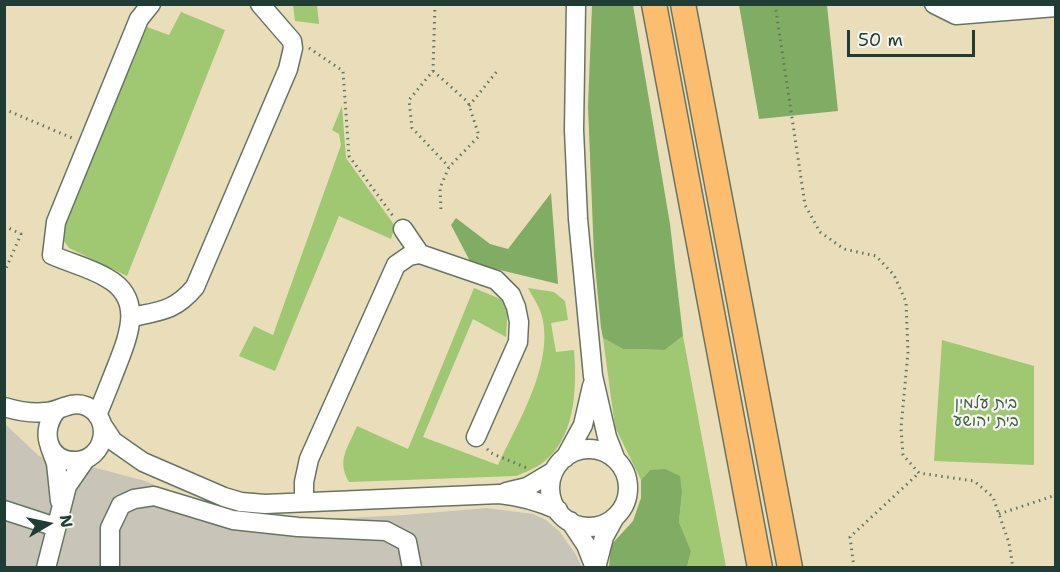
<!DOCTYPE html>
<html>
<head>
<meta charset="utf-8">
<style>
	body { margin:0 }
	#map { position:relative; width:1060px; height:572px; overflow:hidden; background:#eadeba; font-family:"Shantell Sans",sans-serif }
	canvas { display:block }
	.frame { position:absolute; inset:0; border:6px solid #1f3d34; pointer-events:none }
	.north { position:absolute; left:18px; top:494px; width:60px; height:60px; -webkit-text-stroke:4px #f6f6f2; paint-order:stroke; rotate:81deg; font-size:16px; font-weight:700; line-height:24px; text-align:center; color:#1f3d34 }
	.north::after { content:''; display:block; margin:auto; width:21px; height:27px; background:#1f3d34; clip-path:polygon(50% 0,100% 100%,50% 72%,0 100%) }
	.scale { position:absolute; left:847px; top:30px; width:128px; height:27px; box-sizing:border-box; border:3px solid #1f3d34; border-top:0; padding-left:8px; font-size:18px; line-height:21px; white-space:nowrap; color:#1f3d34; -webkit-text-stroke:4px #f6f6f2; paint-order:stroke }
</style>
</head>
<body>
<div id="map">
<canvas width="1060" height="572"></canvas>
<div class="frame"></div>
<div class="north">N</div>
<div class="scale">50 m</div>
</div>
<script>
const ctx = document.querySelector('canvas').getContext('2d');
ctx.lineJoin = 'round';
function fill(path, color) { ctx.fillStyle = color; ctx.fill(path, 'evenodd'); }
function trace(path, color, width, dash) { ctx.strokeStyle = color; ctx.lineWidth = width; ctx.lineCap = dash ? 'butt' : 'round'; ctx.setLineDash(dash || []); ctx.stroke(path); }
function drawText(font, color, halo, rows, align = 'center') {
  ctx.font = font + ' "Shantell Sans","Playpen Sans Hebrew",sans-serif'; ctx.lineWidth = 4.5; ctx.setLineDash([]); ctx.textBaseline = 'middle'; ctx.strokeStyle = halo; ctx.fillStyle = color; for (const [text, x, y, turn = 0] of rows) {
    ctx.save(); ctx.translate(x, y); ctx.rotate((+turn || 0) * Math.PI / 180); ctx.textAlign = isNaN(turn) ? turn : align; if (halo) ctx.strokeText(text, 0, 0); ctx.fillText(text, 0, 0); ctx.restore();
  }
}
const industrial = new Path2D(`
	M4,423l35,33 26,10 28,1 52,14 62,26 56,11 45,2 96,-5 83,-7 46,6 13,6 14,12 16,23 6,12h-577z`);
const green = new Path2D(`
	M293,5h24l2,19 -24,-3z
	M181,12l44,18 -98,246 -58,-28 -5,-7 1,-18 82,-196 22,8z
	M342,106l4,52 49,68 -4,13 -52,-23 -64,155 -36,-15 15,-30 19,9 68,-190 -2,-11 -7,-4z
	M474,288l24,10 10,6 -2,33 -33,-18 -50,118 75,28c20,-43 58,-104 43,-152 -3,-9 -9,-17 -13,-25l26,4 11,9 3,19 -17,3 5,29 18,-2c3,39 2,92 -36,116 -7,4 -15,7 -22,10l-167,6c-13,-22 -1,-34 8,-56l51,23z
	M683,336l43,231h-39l4,-16 -12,-29 3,-29 -32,-23 -9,10 -26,-53 -12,-89 20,11 42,1z
	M942,340l92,26v99l-100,-4z`);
const forest = new Path2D(`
	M592,5h41l37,219 13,112 -18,14 -42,-1 -20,-11 -2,-10 -7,-73 -6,-148z
	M739,5h88l11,106 -79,8z
	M551,193l7,91 -87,-21 -20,-38 5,-7 34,26 18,5z
	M665,469l15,7 2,17 -3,29 12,29 -4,16h-78l2,-22 22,-24 8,-23v-18l9,-10z`);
const path = new Path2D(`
	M435,4l-2,67 -24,29 3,28 37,39
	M775,4l30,201 15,27 24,17 32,7 18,19 12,27 2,50 -7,76 2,27 16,18 55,8 19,16 16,46 4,25
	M309,48l34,23 6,85 44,60
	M433,71l35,31 11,34 -30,31 -9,21 1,23
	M469,106l29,-36
	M4,109l68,29
	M4,226l17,8 -17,39
	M487,449l4,4 36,15
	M999,514l57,-19
	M854,568l-4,-31 69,-64`);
const minor = new Path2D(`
	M576,4l-2,126 4,89 15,157 14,61 9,23
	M934,4l22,11 100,-8
	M403,229l17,25
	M132,317c28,-6 43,-6 63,-30l93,-218 5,-21 -1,-7 -32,-37
	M4,407c14,4 28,7 42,5 14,-1 25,-12 40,-6 28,12 19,55 -11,55 -29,0 -35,-32 -18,-51
	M97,415c7,-16 13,-32 19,-47 12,-31 29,-69 -9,-90 -16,-10 -37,-15 -55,-23l4,-33 83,-203 12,-15
	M103,426l10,15 30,21 81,35 17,5 24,2 234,-10c21,2 39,7 59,16
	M50,447l6,16 4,38
	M550 488a39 39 0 1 1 78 0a39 39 0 1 1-78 0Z
	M565,458l18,-33 9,-39
	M506,492l21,-5 27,-16
	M304,502v-20l5,-23 87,-194 13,-9 11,-2 76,26 15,15 5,12 3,15 -1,20 -42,95
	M4,510l52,17
	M570,521l16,24 9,23
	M46,568l21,-82 18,-26
	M110,568v-40l11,-23 13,-6 20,-3 79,24 65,7 88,4 21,11 5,26
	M596,568l8,-31 11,-20`);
const major = new Path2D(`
	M654,4l106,564
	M683,4l107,564`);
const parkNames = [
	["בית עלמין",986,404],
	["בית יהושע",986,422]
];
fill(industrial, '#c8c4b8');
fill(green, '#a0c772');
fill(forest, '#80ac64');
trace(minor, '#667563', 21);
trace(major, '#667563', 27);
trace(path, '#667563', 3, [1.5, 4.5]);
trace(minor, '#fff', 18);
trace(major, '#fdbd6f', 24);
drawText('16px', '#3f6044', '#f6f6f2', parkNames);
</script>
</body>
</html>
